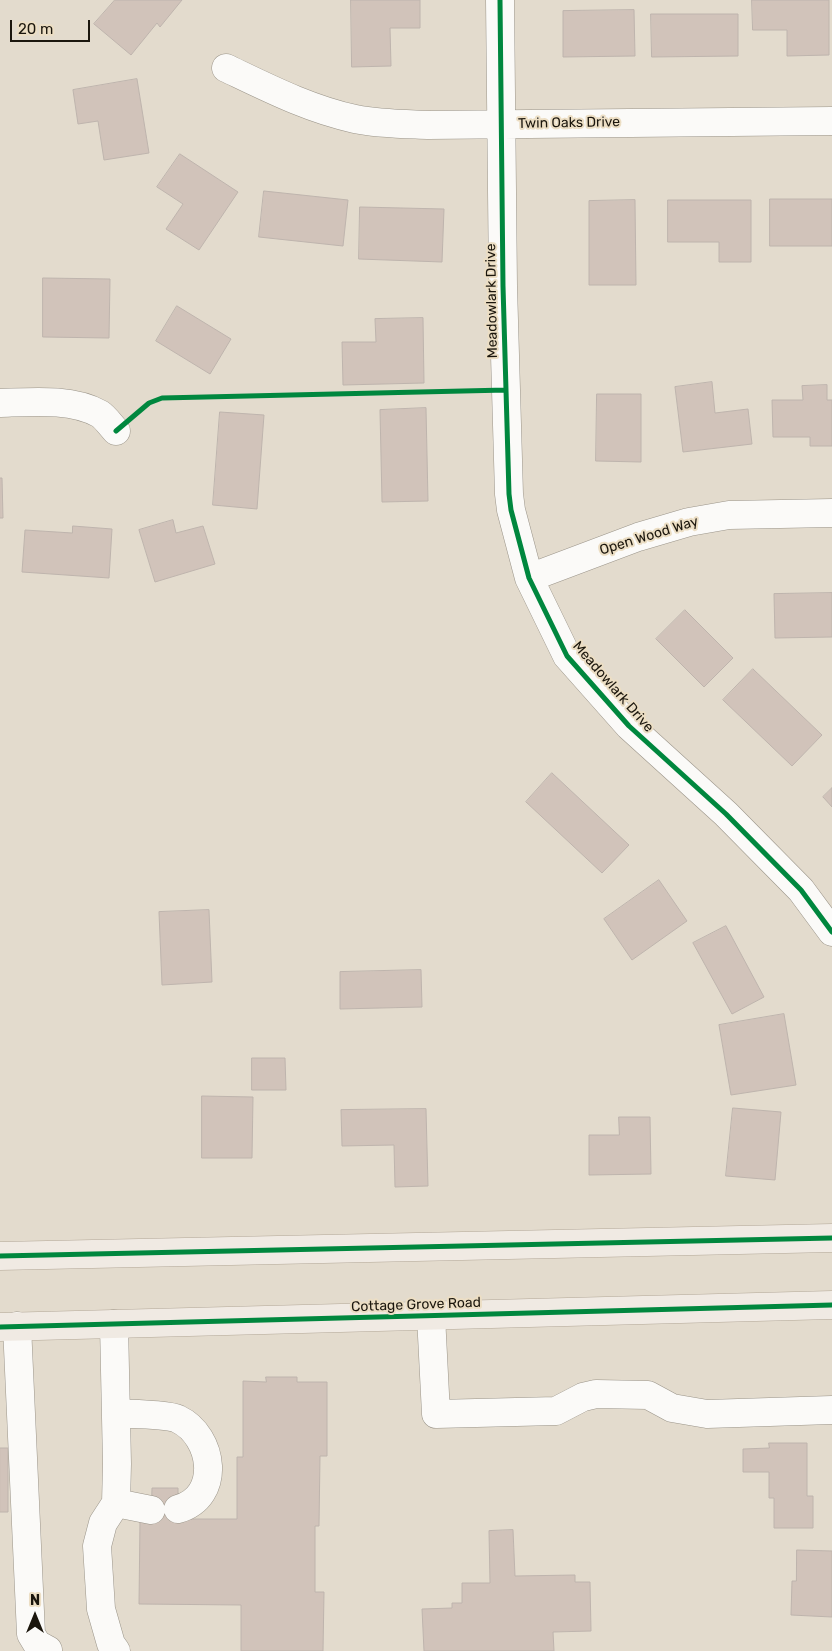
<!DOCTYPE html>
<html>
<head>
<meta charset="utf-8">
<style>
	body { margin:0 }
	#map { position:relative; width:832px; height:1651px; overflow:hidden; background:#e3dbcd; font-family:Rubik,sans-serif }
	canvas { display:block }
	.north { position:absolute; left:10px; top:1591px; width:50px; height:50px; -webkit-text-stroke:4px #ecdec4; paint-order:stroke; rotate:0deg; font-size:14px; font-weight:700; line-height:20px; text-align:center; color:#1b160d }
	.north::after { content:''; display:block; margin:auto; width:18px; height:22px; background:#1b160d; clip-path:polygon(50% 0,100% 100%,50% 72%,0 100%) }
	.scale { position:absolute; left:10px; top:20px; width:80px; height:22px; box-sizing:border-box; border:2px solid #1b160d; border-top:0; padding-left:6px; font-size:15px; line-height:18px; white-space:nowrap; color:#1b160d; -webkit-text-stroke:4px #ecdec4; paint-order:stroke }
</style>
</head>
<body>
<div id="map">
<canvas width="832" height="1651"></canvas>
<div class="north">N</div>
<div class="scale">20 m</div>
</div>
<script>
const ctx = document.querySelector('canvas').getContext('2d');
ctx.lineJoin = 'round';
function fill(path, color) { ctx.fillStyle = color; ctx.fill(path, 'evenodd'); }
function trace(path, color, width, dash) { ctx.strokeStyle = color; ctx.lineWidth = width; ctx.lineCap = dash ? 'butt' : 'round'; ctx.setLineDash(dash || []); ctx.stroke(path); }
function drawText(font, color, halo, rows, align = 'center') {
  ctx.font = font + ' Rubik,sans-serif'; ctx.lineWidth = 4; ctx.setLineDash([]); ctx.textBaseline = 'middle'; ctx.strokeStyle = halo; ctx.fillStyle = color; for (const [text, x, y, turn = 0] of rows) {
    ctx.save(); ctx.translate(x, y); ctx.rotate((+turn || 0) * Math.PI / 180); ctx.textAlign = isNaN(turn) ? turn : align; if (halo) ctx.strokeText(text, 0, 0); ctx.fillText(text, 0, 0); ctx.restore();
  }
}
const building = new Path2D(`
	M115,0h67l-22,27 -3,-4 -26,32 -37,-31z
	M351,0h69v28h-30l1,38 -39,1z
	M752,0h77v55l-42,1v-26h-34z
	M634,10l1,46 -72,1v-46z
	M651,14h87v42l-86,1z
	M137,79l12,74 -45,7 -6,-39 -20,3 -5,-34z
	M180,154l58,38 -39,58 -33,-21 17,-25 -26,-17z
	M264,191l84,9 -5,46 -84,-9z
	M770,199h62v47h-62z
	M635,200l1,85h-47v-84z
	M668,200h83v62h-32v-20h-51z
	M360,207l84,2 -2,53 -83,-3z
	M43,278l67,1 -1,59 -66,-1z
	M177,306l54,33 -21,35 -54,-33z
	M423,318l1,65 -81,2 -1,-43h34l-1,-23z
	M712,382l3,31 33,-4 4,35 -69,8 -8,-65z
	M827,385v15h5v46h-22v-9h-37l-1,-37h31l-1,-14z
	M597,394h44v68l-45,-1z
	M426,408l2,93 -46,1 -2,-92z
	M220,412l44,3 -7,94 -44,-4z
	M0,478h2l1,40h-3z
	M173,520l3,13 27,-7 12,38 -60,18 -16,-52z
	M73,526l39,3 -3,49 -87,-6 3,-42 47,3z
	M832,593v44l-57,1 -1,-44z
	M685,610l48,48 -29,29 -48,-48z
	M753,669l69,66 -30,31 -69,-66z
	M552,773l77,72 -27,28 -76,-71z
	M832,788v19l-9,-10z
	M659,880l28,41 -55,39 -28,-41z
	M209,910l3,72 -50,3 -3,-73z
	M726,926l38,71 -32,17 -39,-71z
	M421,970l1,37 -82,2v-37z
	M784,1014l12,71 -65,10 -12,-70z
	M252,1058h33l1,32h-34z
	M202,1096l51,1 -1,61h-50z
	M733,1108l48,4 -6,68 -49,-4z
	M426,1109l2,77 -33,1 -1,-42 -52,1 -1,-36z
	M619,1117h31l1,57 -62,1v-40h30z
	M266,1377h31v5h30v74h-7l-1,70h-4v66h9l-1,59h-82v-46l-102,-1 1,-84h11l1,-32h26v31h59v-62h6v-76l23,1z
	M769,1443h38v53h6v32h-39v-30h-5v-26h-26v-23l26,-1z
	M0,1448h8v64h-8z
	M513,1530l2,46 60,-1v7h15l1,49 -38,1 1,19h-130l-2,-42 30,-1v-5h10v-20h28l-1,-52z
	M797,1550l35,1v66l-41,-2 1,-34h4z`);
const minor = new Path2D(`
	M500,0l3,286 6,208 2,16 18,68 38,78 62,70 97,88 75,76 31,42
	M226,68c42,20 83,41 129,51 24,5 49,5 73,6l404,-4
	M0,403c31,-1 72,-5 100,11 6,4 11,12 16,17
	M529,578l109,-41 51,-15 40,-7 103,-2
	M431,1316l5,98 120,-3 27,-14 13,-3 52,1 24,13 35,6 125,-4
	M114,1324l3,140 -1,39 -13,20 -6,23 4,63 10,35 5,7
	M17,1326l14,308 6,10 11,6
	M116,1413c13,1 52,1 62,6 36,17 44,78 0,90
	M116,1503l35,7`);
const major = new Path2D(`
	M0,1256l832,-18
	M0,1327l832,-22`);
const cycleway = new Path2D(`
	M500,0l3,286 6,208 2,16 18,68 38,78 62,70 97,88 75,76 31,42
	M116,431l33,-28 13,-5 344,-8
	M0,1256l832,-18
	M0,1327l832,-22`);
const streetNames = [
	["Twin Oaks Drive",569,123,-1],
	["Meadowlark Drive",492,301,-91],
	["Open Wood Way",649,536,-17],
	["Meadowlark Drive",613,687,49],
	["Cottage Grove Road",416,1305,-2]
];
fill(building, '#d1c3ba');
trace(building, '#beb4ad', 1);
trace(minor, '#9a9489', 29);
trace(major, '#b2a797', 29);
trace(minor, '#fbfaf8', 28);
trace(major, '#f0eae3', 28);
trace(cycleway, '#00873e', 5);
drawText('14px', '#1b160d', '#ecdec4', streetNames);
</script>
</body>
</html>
